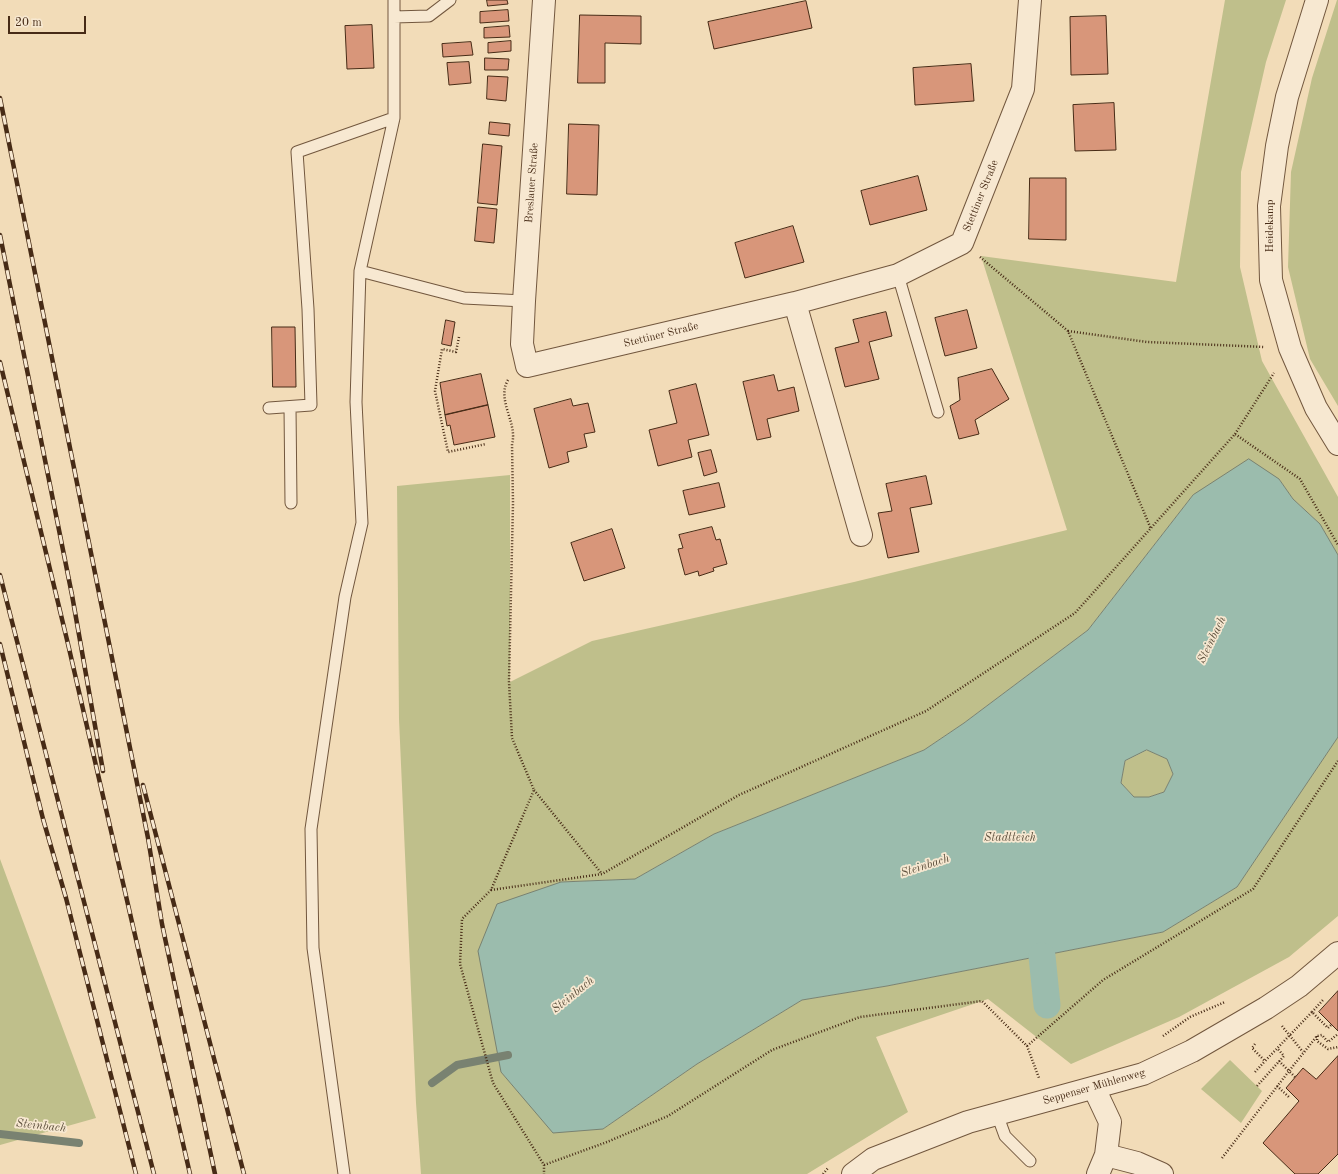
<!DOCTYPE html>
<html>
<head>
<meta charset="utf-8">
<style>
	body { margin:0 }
	#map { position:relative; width:1338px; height:1174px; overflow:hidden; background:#f2dcb8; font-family:"Old Standard TT",serif }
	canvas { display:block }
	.scale { position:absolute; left:8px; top:16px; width:78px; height:18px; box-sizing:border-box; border:2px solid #472b16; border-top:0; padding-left:5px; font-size:12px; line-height:14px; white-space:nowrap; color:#472b16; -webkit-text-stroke:3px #f7e8d1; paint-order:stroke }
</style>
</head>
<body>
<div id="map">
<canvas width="1338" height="1174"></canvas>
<div class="scale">20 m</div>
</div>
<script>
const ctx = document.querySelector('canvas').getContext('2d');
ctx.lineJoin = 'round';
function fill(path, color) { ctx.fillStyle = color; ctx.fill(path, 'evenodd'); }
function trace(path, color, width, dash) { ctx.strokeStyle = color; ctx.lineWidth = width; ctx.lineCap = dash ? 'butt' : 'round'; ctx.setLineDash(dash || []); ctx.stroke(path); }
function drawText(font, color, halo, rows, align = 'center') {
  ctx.font = font + ' "Old Standard TT",serif'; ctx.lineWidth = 3.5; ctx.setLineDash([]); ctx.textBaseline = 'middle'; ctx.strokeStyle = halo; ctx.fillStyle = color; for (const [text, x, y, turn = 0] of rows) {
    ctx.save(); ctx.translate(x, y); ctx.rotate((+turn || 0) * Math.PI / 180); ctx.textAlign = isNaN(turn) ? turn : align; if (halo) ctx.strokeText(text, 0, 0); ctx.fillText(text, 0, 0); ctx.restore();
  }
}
const green = new Path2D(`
	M1225,0h61l-20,62 -25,110 -1,95 22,94 76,136v58l-18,-31 -27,-25 -14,-20 -86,16 -105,135 -124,93 -40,27 -210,84 -79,45 -74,3 -60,190 25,27 77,30 94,-65 105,-64 85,-14 276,-54 74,-45 101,-150v179l-49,41 -110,60 -108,47 -83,-65 -112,38 32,75 -101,62h-386l-5,-71 -17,-384 -2,-233 113,-11v207l82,-41 262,-59 213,-52 -86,-274 195,26z
	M1337,0h1v406l-28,-47 -22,-92 3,-95 21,-94z
	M1147,750l20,9 6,15 -9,18 -15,5h-15l-13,-14 4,-22z
	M0,859l96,259 -96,27z
	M1230,1060l32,31 -21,32 -40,-34z`);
const water = new Path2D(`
	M1249,459l30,20 14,20 27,25 18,31v182l-101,150 -74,45 -276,54 -85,14 -105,64 -94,65 -50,4 -52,-61 -23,-121 19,-47 64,-22 74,-3 79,-45 210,-84 40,-27 124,-93 105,-135zM1147,750l20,9 6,15 -9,18 -15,5h-15l-13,-14 4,-22z`);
const stream = new Path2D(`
	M432,1083l25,-18 51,-10
	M0,1134l79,9`);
const canal = new Path2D(`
	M1042,956l5,49`);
const building = new Path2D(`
	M487,0h20l1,4 -20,2z
	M806,1l6,27 -98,21 -6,-27z
	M508,10l1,11 -29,2v-11z
	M580,15l61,1v28l-36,-1v40h-27z
	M1106,16l2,58 -37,1 -1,-58z
	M372,25l2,43 -27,1 -2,-43z
	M509,26l1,11 -26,1v-10z
	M511,41v10l-23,2v-10z
	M471,42l2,13 -30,2 -1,-13z
	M485,58l24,1 -1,11h-23z
	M469,62l2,21 -22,2 -2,-22z
	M971,64l3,37 -59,4 -2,-37z
	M488,76l20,1 -2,24 -19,-2z
	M1114,103l2,47 -41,1 -2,-46z
	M490,122l20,2 -1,12 -20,-2z
	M569,124l30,1 -2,70 -30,-1z
	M483,144l19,2 -5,59 -19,-2z
	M918,176l9,34 -57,15 -9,-34z
	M1030,178h36v62l-37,-1z
	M478,207l19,2 -3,34 -19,-2z
	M793,226l11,36 -59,16 -10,-35z
	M967,310l10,38 -32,8 -10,-38z
	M886,312l6,24 -23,6 10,37 -34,8 -10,-39 24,-6 -6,-22z
	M446,320l9,2 -4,24 -9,-2z
	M272,327h23l1,60h-23z
	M992,369l17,30 -34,21 4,14 -20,5 -9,-33 10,-6 -2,-22z
	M481,374l7,31 -43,10 -5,-32z
	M774,375l4,16 16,-4 5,24 -32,8 4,18 -14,3 -14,-58z
	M696,384l13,51 -21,5 4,17 -34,9 -9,-36 28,-7 -8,-32z
	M571,399l2,7 15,-3 7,29 -11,2 3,13 -20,5 2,10 -20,6 -15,-59z
	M488,405l7,32 -41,8 -4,-20 -3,1 -2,-11z
	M711,450l6,22 -13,4 -6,-23z
	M926,476l6,28 -22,4 9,44 -31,6 -10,-45 14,-2 -6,-27z
	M719,483l6,24 -36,8 -6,-24z
	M712,527l4,13 4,-1 7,25 -14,4 1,3 -15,5 -1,-5 -13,4 -7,-26 5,-1 -4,-13z
	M612,529l13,39 -41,13 -13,-38z
	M1338,991v40l-19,-19z
	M1338,1056v98l-20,20h-23l-32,-31 36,-42 -13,-13 17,-20 13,11z`);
const path = new Path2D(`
	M980,257l88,74 83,198
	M1068,331l79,11 118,5
	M459,337l-3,15 -14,-3 -7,42 13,61 38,-8
	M508,380c-12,20 10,43 4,64l1,59 -4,179 3,56 22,52 -43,100 -29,29 -2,45 33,119 51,82v9
	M1235,434l39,-61
	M534,790l68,84
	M491,890l111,-16 137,-79 187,-84 149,-98 160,-179 65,45 38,66
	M1312,1012l11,-12
	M1282,1026l21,26
	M1163,1036l27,-19 35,-15
	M1317,1036v5l11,8 10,-2
	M1255,1044l-3,4 13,13 47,-49 16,16 3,-3
	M1027,1046l76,-66 150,-91 85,-128
	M1255,1072l10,-11
	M1295,1077l-6,-6 28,-35 5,-1 6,7 10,-8
	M1257,1086l27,-30 -7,-8
	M1277,1086l13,12
	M1222,1158l67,-87 -10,-10
	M544,1165l63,-23 61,-26 104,-66 88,-33 122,-16 45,45 12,32
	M823,1174l5,-6`);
const service = new Path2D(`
	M394,17l35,-1 21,-16
	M360,271l104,27 60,3
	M898,275l40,137
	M290,407l1,96
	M269,408l42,-3 -3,-96 -11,-157 97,-34v-118
	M997,1114l8,22 25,25
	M344,1174l-31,-226 -2,-119 34,-232 17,-74 -6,-121 4,-131 34,-153`);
const minor = new Path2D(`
	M544,0l-20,301 -2,43 5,22 268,-63 103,-28 64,-32 61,-154 7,-89
	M1317,0l-30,97 -10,49 -8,60 2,74 19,68 26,60 22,36
	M795,303l66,232
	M1094,1088l16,34 -4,33 -8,19
	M1106,1155l31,8 25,11`);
const tertiary = new Path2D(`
	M853,1174l20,-15 95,-37 175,-48 49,-23 74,-43 33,-22 39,-33`);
const rail = new Path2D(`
	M0,98l148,740 14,86 53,250
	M0,235l72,360 31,176
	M0,362l68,282 122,530
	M0,575l154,599
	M0,644l43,175 23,79 70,276
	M143,785l101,389`);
const streetNames = [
	["Breslauer Straße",532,183,-86],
	["Stettiner Straße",981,196,-68],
	["Heidekamp",1270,226,-90],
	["Stettiner Straße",661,335,-14],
	["Seppenser Mühlenweg",1094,1087,-16]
];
const waterNames = [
	["Steinbach",1212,640,-64],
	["Stadtteich",1010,838],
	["Steinbach",925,866,-18],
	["Steinbach",573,995,-39],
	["Steinbach",41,1126,6]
];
fill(green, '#bfbf8b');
fill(water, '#9bbcad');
trace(water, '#798271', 1);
trace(stream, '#798271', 8);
trace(canal, '#9bbcad', 27);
fill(building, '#d8967a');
trace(building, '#472b16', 1);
trace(service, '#72573e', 13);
trace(minor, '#72573e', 24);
trace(tertiary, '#72573e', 24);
trace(path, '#472b16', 2.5, [1, 2]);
trace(service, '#f7e8d1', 11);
trace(minor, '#f7e8d1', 22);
trace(tertiary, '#f7e8d1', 22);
trace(rail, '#472b16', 4.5);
trace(rail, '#f7e8d1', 3, [9]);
drawText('11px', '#472b16', '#f7e8d1', streetNames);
drawText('italic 12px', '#5c4f3c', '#f7e8d1', waterNames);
</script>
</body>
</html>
